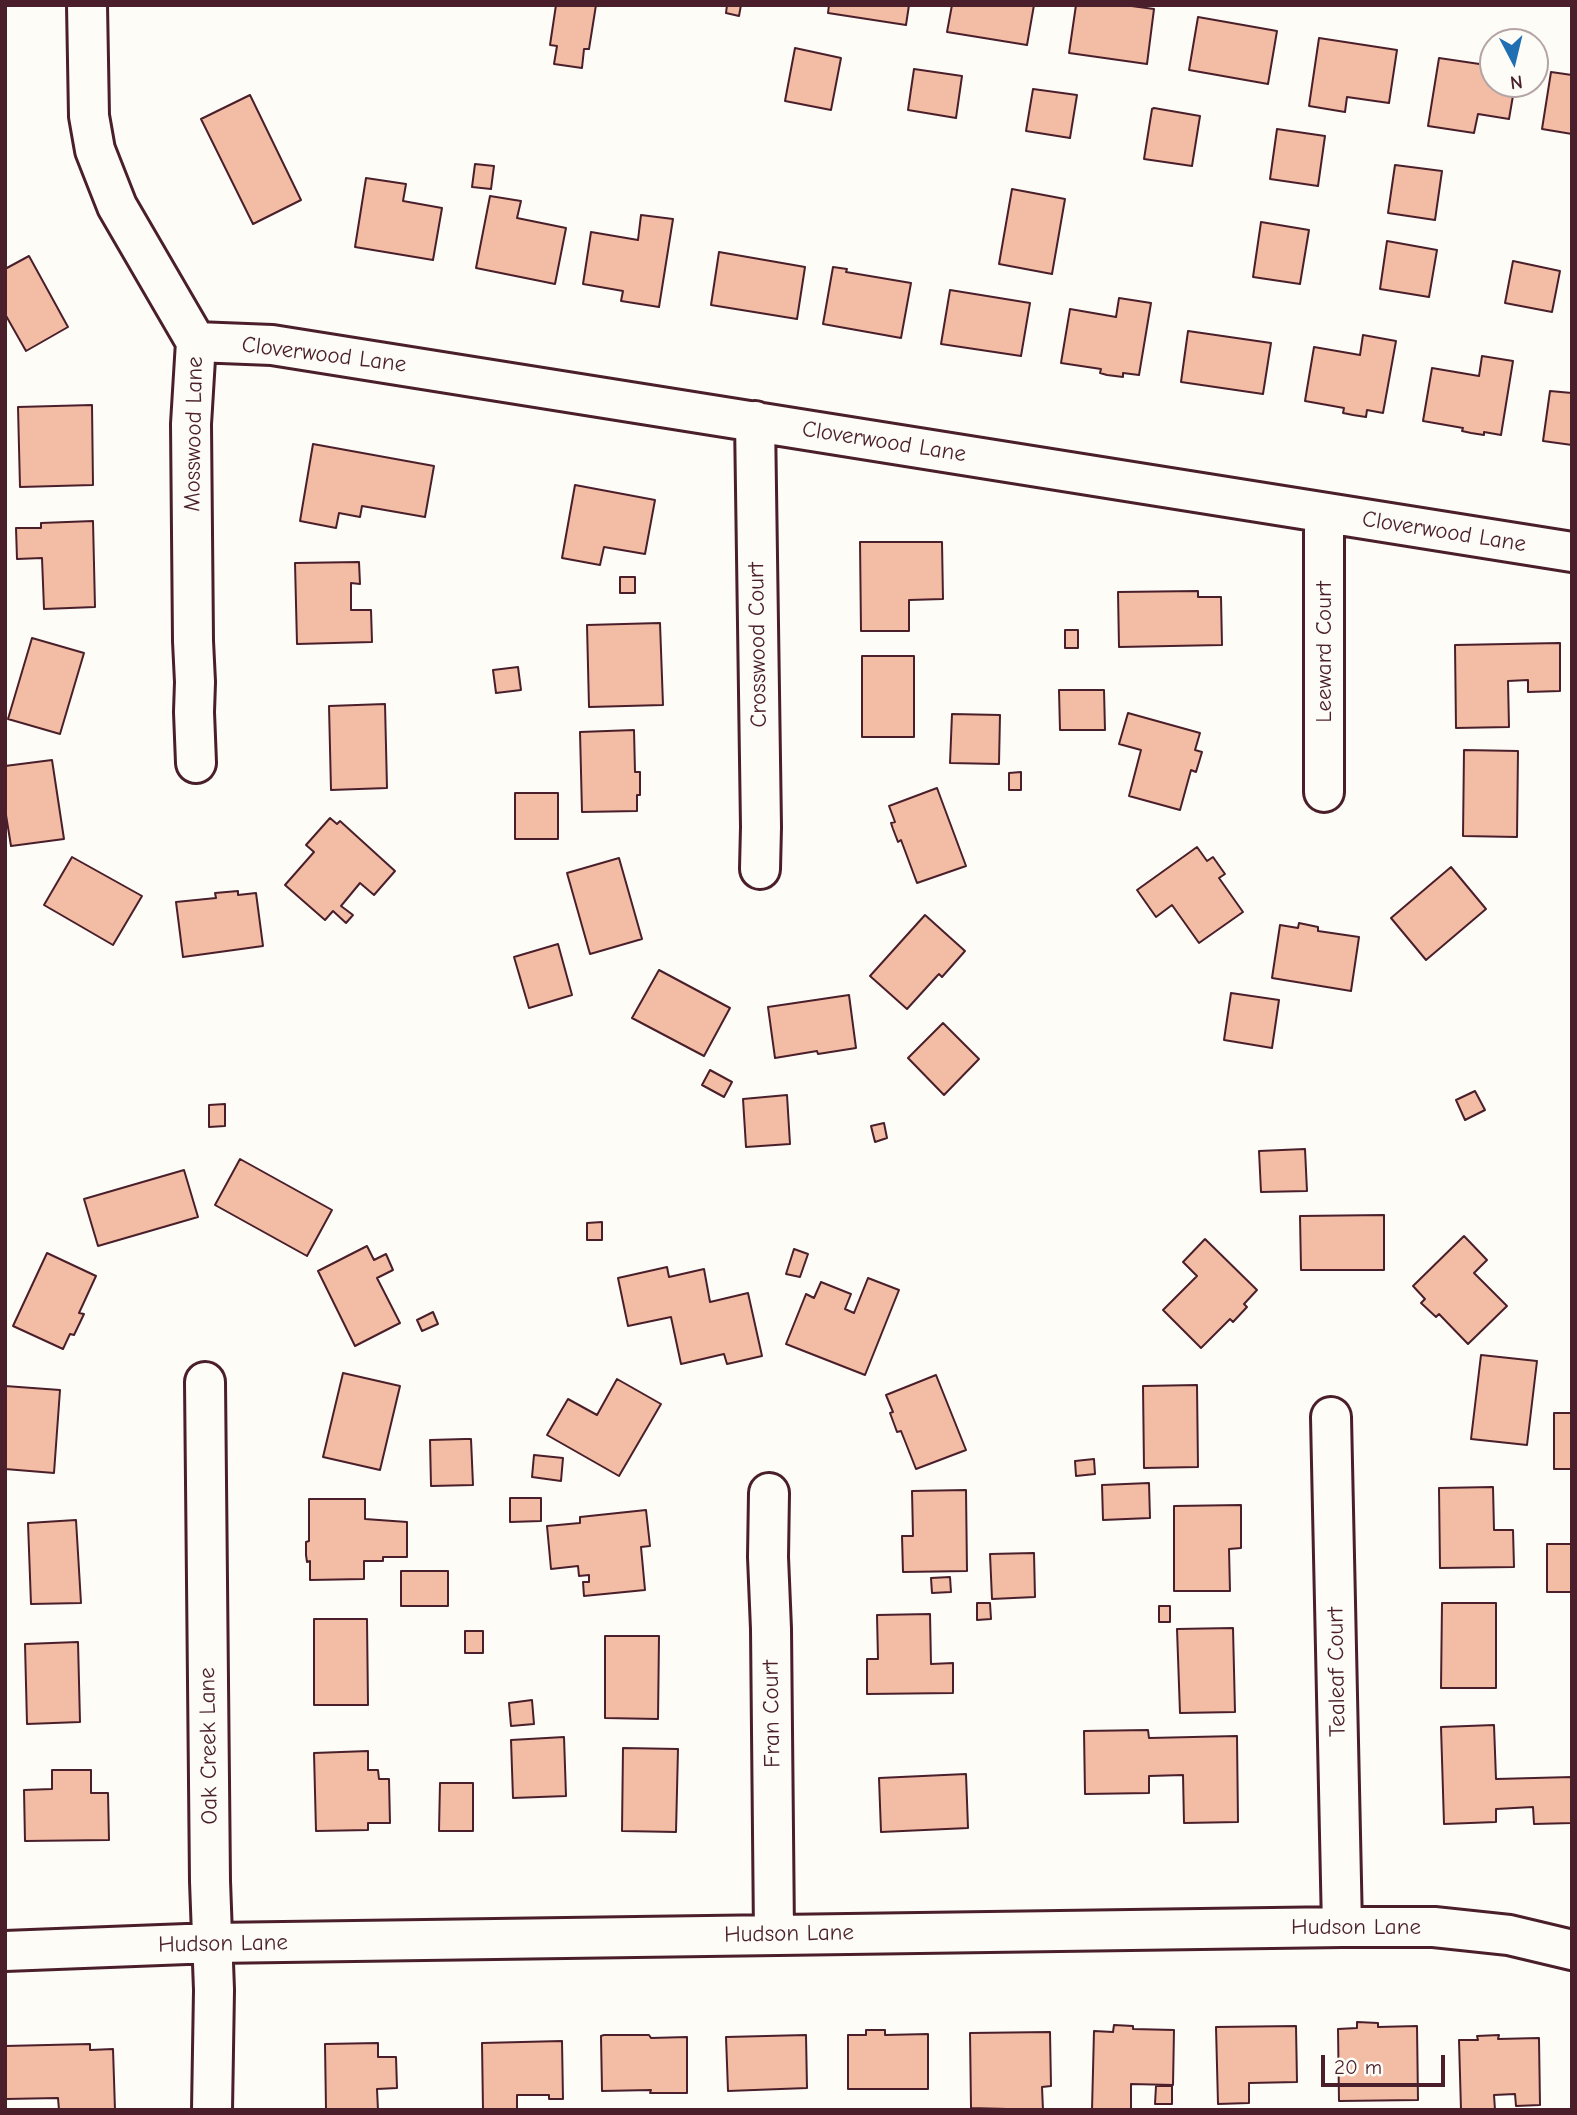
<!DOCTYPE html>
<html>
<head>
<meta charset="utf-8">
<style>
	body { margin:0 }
	#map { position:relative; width:1577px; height:2115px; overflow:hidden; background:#fdfcf7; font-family:"Comic Neue",sans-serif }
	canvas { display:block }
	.frame { position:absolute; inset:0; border:7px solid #4a1f2b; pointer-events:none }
	.north { position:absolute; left:1479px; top:28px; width:70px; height:70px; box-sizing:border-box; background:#fdfcf7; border:2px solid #b5a4a5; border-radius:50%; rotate:173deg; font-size:19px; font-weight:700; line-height:28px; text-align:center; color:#4a1f2b }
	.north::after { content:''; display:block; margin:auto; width:24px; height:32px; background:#1f6fb2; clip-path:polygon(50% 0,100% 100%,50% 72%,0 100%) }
	.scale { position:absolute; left:1321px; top:2055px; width:124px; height:32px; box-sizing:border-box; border:4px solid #4a1f2b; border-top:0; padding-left:9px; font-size:21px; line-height:24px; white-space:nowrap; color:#4a1f2b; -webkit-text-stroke:5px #fdfcf7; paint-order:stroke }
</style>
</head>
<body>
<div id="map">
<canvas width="1577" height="2115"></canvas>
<div class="frame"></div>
<div class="north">N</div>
<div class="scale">20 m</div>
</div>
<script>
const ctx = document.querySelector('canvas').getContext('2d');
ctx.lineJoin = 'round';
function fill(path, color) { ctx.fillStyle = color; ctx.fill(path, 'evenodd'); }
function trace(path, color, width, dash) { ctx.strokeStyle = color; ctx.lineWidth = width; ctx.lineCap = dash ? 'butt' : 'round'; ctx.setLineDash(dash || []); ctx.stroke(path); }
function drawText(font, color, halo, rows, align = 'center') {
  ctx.font = font + ' "Comic Neue",sans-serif'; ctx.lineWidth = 6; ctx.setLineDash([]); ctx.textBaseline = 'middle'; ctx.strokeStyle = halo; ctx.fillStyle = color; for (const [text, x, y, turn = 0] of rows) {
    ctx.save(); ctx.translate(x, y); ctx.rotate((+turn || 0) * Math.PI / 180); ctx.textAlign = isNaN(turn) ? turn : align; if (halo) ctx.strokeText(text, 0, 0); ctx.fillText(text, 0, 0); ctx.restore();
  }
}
const building = new Path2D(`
	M556,5h40l-7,44h-5l-2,19 -28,-4 3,-18 -7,-1z
	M727,5h14l-2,11 -13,-3z
	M829,5h80l-3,20 -78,-12z
	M952,5h82l-7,40 -80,-13z
	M1076,5h48l30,4 -7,55 -78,-11z
	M1198,17l79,14 -9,53 -79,-14z
	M1319,38l78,12 -8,53 -42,-6 -2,15 -36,-6z
	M795,48l46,10 -10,52 -46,-9z
	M1439,58l54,8v18h22l-6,35 -31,-5 -4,19 -46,-7z
	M914,69l48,7 -6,42 -48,-8z
	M1551,72l21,3v59l-30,-5z
	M1033,89l44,6 -7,43 -44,-7z
	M250,95l51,105 -48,24 -52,-105z
	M1154,108l46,8 -8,50 -48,-7 8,-50z
	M1277,129l48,7 -7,50 -48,-7z
	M475,164l19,2 -3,23 -19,-2z
	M1395,165l47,6 -7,49 -47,-7z
	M366,178l40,6 -3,17 39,7 -9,52 -78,-13z
	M1012,189l53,10 -13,75 -53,-10z
	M490,196l31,5 -4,17 49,10 -11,56 -79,-16z
	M641,215l32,4 -14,88 -38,-6 2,-10 -40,-7 8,-52 47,8z
	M1261,222l48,8 -9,54 -47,-7z
	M1387,241l50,9 -8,47 -49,-8z
	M719,252l86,15 -8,52 -86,-14z
	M29,256l39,71 -42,24 -21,-37v-45z
	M1513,261l47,10 -8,41 -47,-9z
	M833,267l14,2 -1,3 65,11 -10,55 -78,-14z
	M950,290l80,13 -9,53 -80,-12z
	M1119,298l32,5 -12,72 -16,-2v4l-16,-2 -7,-2 1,-4 -40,-6 9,-54 46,8z
	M1188,331l83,12 -8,51 -82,-12z
	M1363,335l33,6 -13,72 -16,-3 -1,7 -13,-2 -10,-2 1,-5 -39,-7 9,-54 46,8z
	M1482,356l31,5 -12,74 -17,-3v3l-13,-2 -9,-2 1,-3 -40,-7 9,-53 47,8z
	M1550,391l22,2v52l-29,-4z
	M92,405l1,80 -73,2 -2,-80z
	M313,444l121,22 -9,51 -63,-11 -2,11 -21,-4 -3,15 -36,-7z
	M575,485l80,15 -10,54 -41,-7 -4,18 -38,-7z
	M93,521l2,86 -51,2 -2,-51 -25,1 -1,-31h25v-5z
	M860,542h82l1,57 -34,1v31h-48z
	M359,562l1,22 -9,-1v27h20l1,32 -75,2 -2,-81z
	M620,577h15v16h-15z
	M1198,591v6h23l1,48 -103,2 -1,-55z
	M660,623l3,82 -74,2 -2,-82z
	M1065,630h13v18h-13z
	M32,638l52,15 -24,81 -52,-15z
	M1560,643v48l-32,1v-12l-20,1 1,46 -53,1 -1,-83z
	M862,656h52v81h-52z
	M518,667l3,23 -25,3 -3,-23z
	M1059,690h45l1,40h-45z
	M385,704l2,84 -56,2 -2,-84z
	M1128,713l72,20 -5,17 7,2 -6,20 -5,-2 -11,40 -51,-14 12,-46 -22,-6z
	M952,714l48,1 -1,49 -49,-1z
	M634,730l1,42h5v23h-3v16l-55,1 -2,-80z
	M1464,750l54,1 -1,86 -54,-1z
	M52,760l12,79 -53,7 -6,-37v-43z
	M1021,772v18h-12v-17z
	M937,788l29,78 -49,17 -16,-43 -3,2 -5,-13 -2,-6 4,-1 -6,-16z
	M515,793h43v46h-43z
	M330,818l7,6 3,-3 55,50 -21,24 -14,-12 -19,23 12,9 -7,8 -13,-12 -8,9 -40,-35 29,-33 -8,-7z
	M1197,847l10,14 6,-4 12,17 -6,4 24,34 -44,31 -27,-38 -16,12 -19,-27z
	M72,857l70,39 -29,49 -69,-40z
	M619,858l23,81 -52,15 -23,-81z
	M1451,867l35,42 -60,51 -35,-42z
	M238,891v4l18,-2 7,53 -80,11 -7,-55 40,-4 -1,-5z
	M925,915l40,36 -23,26 -3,-3 -2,2 -30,33 -37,-33z
	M1299,923l19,4v4l41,6 -8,54 -79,-13 8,-53 18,3z
	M558,944l14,51 -43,13 -15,-51z
	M659,970l71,38 -26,48 -72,-38z
	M1231,993l48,7 -7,48 -48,-8z
	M849,995l7,53 -38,6 -1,-3 -42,7 -7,-51z
	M943,1023l36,36 -35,36 -36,-37z
	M710,1070l22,12 -8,15 -22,-12z
	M1475,1091l10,19 -20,10 -9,-20z
	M787,1095l3,49 -44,3 -3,-48z
	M225,1104v22l-16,1v-22z
	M884,1123l3,15 -12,4 -4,-16z
	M1305,1149l2,42 -46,1 -2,-41z
	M240,1159l92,51 -25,46 -92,-51z
	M184,1170l14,47 -100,29 -14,-47z
	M1384,1215v55h-83l-1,-54z
	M602,1222v18h-15v-17z
	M1464,1236l23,24 -13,13 33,33 -39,38 -29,-30 -3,3 -15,-14 4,-4 -12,-13z
	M1205,1239l52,51 -13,14 3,3 -14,15 -3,-3 -29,29 -38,-38 34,-34 -14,-14z
	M367,1246l7,14 12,-6 7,16 -16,8 23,45 -45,23 -37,-75z
	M794,1249l14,5 -8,23 -14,-3z
	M47,1253l49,23 -17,37 5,1 -10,21 -4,-1 -7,15 -50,-23z
	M667,1267l2,10 35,-8 6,33 38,-9 14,63 -35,8 -3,-10 -43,10 -10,-47 -43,9 -10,-48z
	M868,1278l31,12 -34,85 -79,-31 20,-50 8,4 7,-16 30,12 -6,15 9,4z
	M433,1312l5,12 -16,7 -5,-11z
	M1481,1355l56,6 -10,84 -56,-6z
	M343,1373l57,13 -20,84 -57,-13z
	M936,1375l30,75 -50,19 -15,-38 -4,1 -7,-19 3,-1 -7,-17z
	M617,1379l44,25 -42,72 -72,-41 21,-36 29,16z
	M1197,1385l1,82 -54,1 -1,-82z
	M5,1386l55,4 -6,83 -49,-4z
	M1554,1413h18v56h-18z
	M465,1439h6l2,46 -42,1 -1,-46z
	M534,1455l29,3 -2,23 -29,-4z
	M1094,1459l1,15 -19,2 -1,-15z
	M1149,1483l1,35 -47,2 -1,-35z
	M1493,1487l1,43h19l1,37 -74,1 -1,-80z
	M966,1490l1,81 -64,1 -1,-36h11l-1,-45z
	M510,1498h31v23l-31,1z
	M309,1499h56v20l42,3v35h-24v4h-19v18l-54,1v-19l-3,1 -1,-7v-13l3,-1z
	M1241,1505v43l-12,1 1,42h-56v-85z
	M646,1510l4,36 -9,1 4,43 -61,6 -1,-14h6v-7l-10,1 -1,-10 -27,3 -4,-43 33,-3v-6z
	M76,1520l5,83 -50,1 -3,-81z
	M1547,1544h25v48h-25z
	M1034,1553l1,44 -43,2 -2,-45z
	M401,1571h47v35h-47z
	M950,1577l1,15 -19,1 -1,-15z
	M977,1603h13l1,16 -14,1z
	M1442,1603h54v85h-55z
	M1159,1606h11v16h-11z
	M930,1614l1,50 22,-1v30l-86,1v-35h11l-1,-44z
	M314,1619h53l1,86h-54z
	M1233,1628l2,84 -55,1 -3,-84z
	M465,1631h18v22h-18z
	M605,1636h54l-1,83 -53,-1z
	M78,1642l2,80 -53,2 -2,-80z
	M532,1700l2,24 -23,2 -2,-23z
	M1494,1725l2,54 76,-2v46l-38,1 -1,-17 -37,2v13l-52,2 -3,-97z
	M1148,1730l1,8 88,-2 1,86 -54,1 -1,-48 -34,1v17l-64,1 -1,-63z
	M564,1737l2,59 -53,2 -2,-58z
	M623,1748l55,1 -2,83 -54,-1z
	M368,1751v19h10l1,9h10l1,44h-22v7l-52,1 -2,-78z
	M52,1770h39v23h17l1,47 -84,1 -1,-51 28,-1z
	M966,1774l2,54 -87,4 -2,-54z
	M440,1783h33v48h-34z
	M1357,2022l21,1v4l39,-1 1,74 -79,1 -1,-72 19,-1z
	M1114,2025l19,1v3l41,1 -1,55 -42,-1v26h-39l2,-79 19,1z
	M1296,2026l1,56 -48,1v20l-31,1 -2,-77z
	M866,2030h19v5l43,-1v55h-80v-54h18z
	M1050,2032l1,54 -9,1 1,23 -72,-2 -1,-75z
	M604,2035h45l2,3 36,-1v56h-37l1,-3 -49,1 -1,-55z
	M806,2035l1,53 -79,3 -2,-54z
	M1499,2035l-1,4 41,-1 1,67 -24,1 -1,-12 -21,1 1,15h-34l-2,-70h19l-1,-4z
	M562,2041l1,58h-14v-4h-32v15h-34l-1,-67z
	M378,2043v14h18l1,31 -20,1 1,21h-52l-1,-66z
	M90,2044v6l23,-1 2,61h-56l-1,-12 -52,1 -1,-53z
	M1156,2086h16v18h-17z`);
const street = new Path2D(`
	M87,5l2,111 6,34 22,56 79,136 -5,82 2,217 2,41 -1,30 2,51
	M196,342l76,3 1300,207
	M755,421l6,406 -1,42
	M1324,792v-279
	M205,1382l5,499 4,109 -2,120
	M1331,1417l11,510
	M769,1493l-1,64 3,72 3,305
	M5,1951l208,-8 1129,-16h92l75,8 63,15`);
const streetNames = [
	["Cloverwood Lane",324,355,7],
	["Mosswood Lane",194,434,-89],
	["Cloverwood Lane",884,442,9],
	["Cloverwood Lane",1444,532,9],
	["Crosswood Court",758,645,-91],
	["Leeward Court",1324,652,-90],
	["Tealeaf Court",1337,1672,-91],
	["Fran Court",772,1714,-91],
	["Oak Creek Lane",209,1746,-91],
	["Hudson Lane",1356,1927],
	["Hudson Lane",789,1934,-1],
	["Hudson Lane",223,1944,-1]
];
fill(building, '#f2bda4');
trace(building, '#4a1f2b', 2);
trace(street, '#4a1f2b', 44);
trace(street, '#fdfcf7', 38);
drawText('23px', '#4a1f2b', '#fdfcf7', streetNames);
</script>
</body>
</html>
